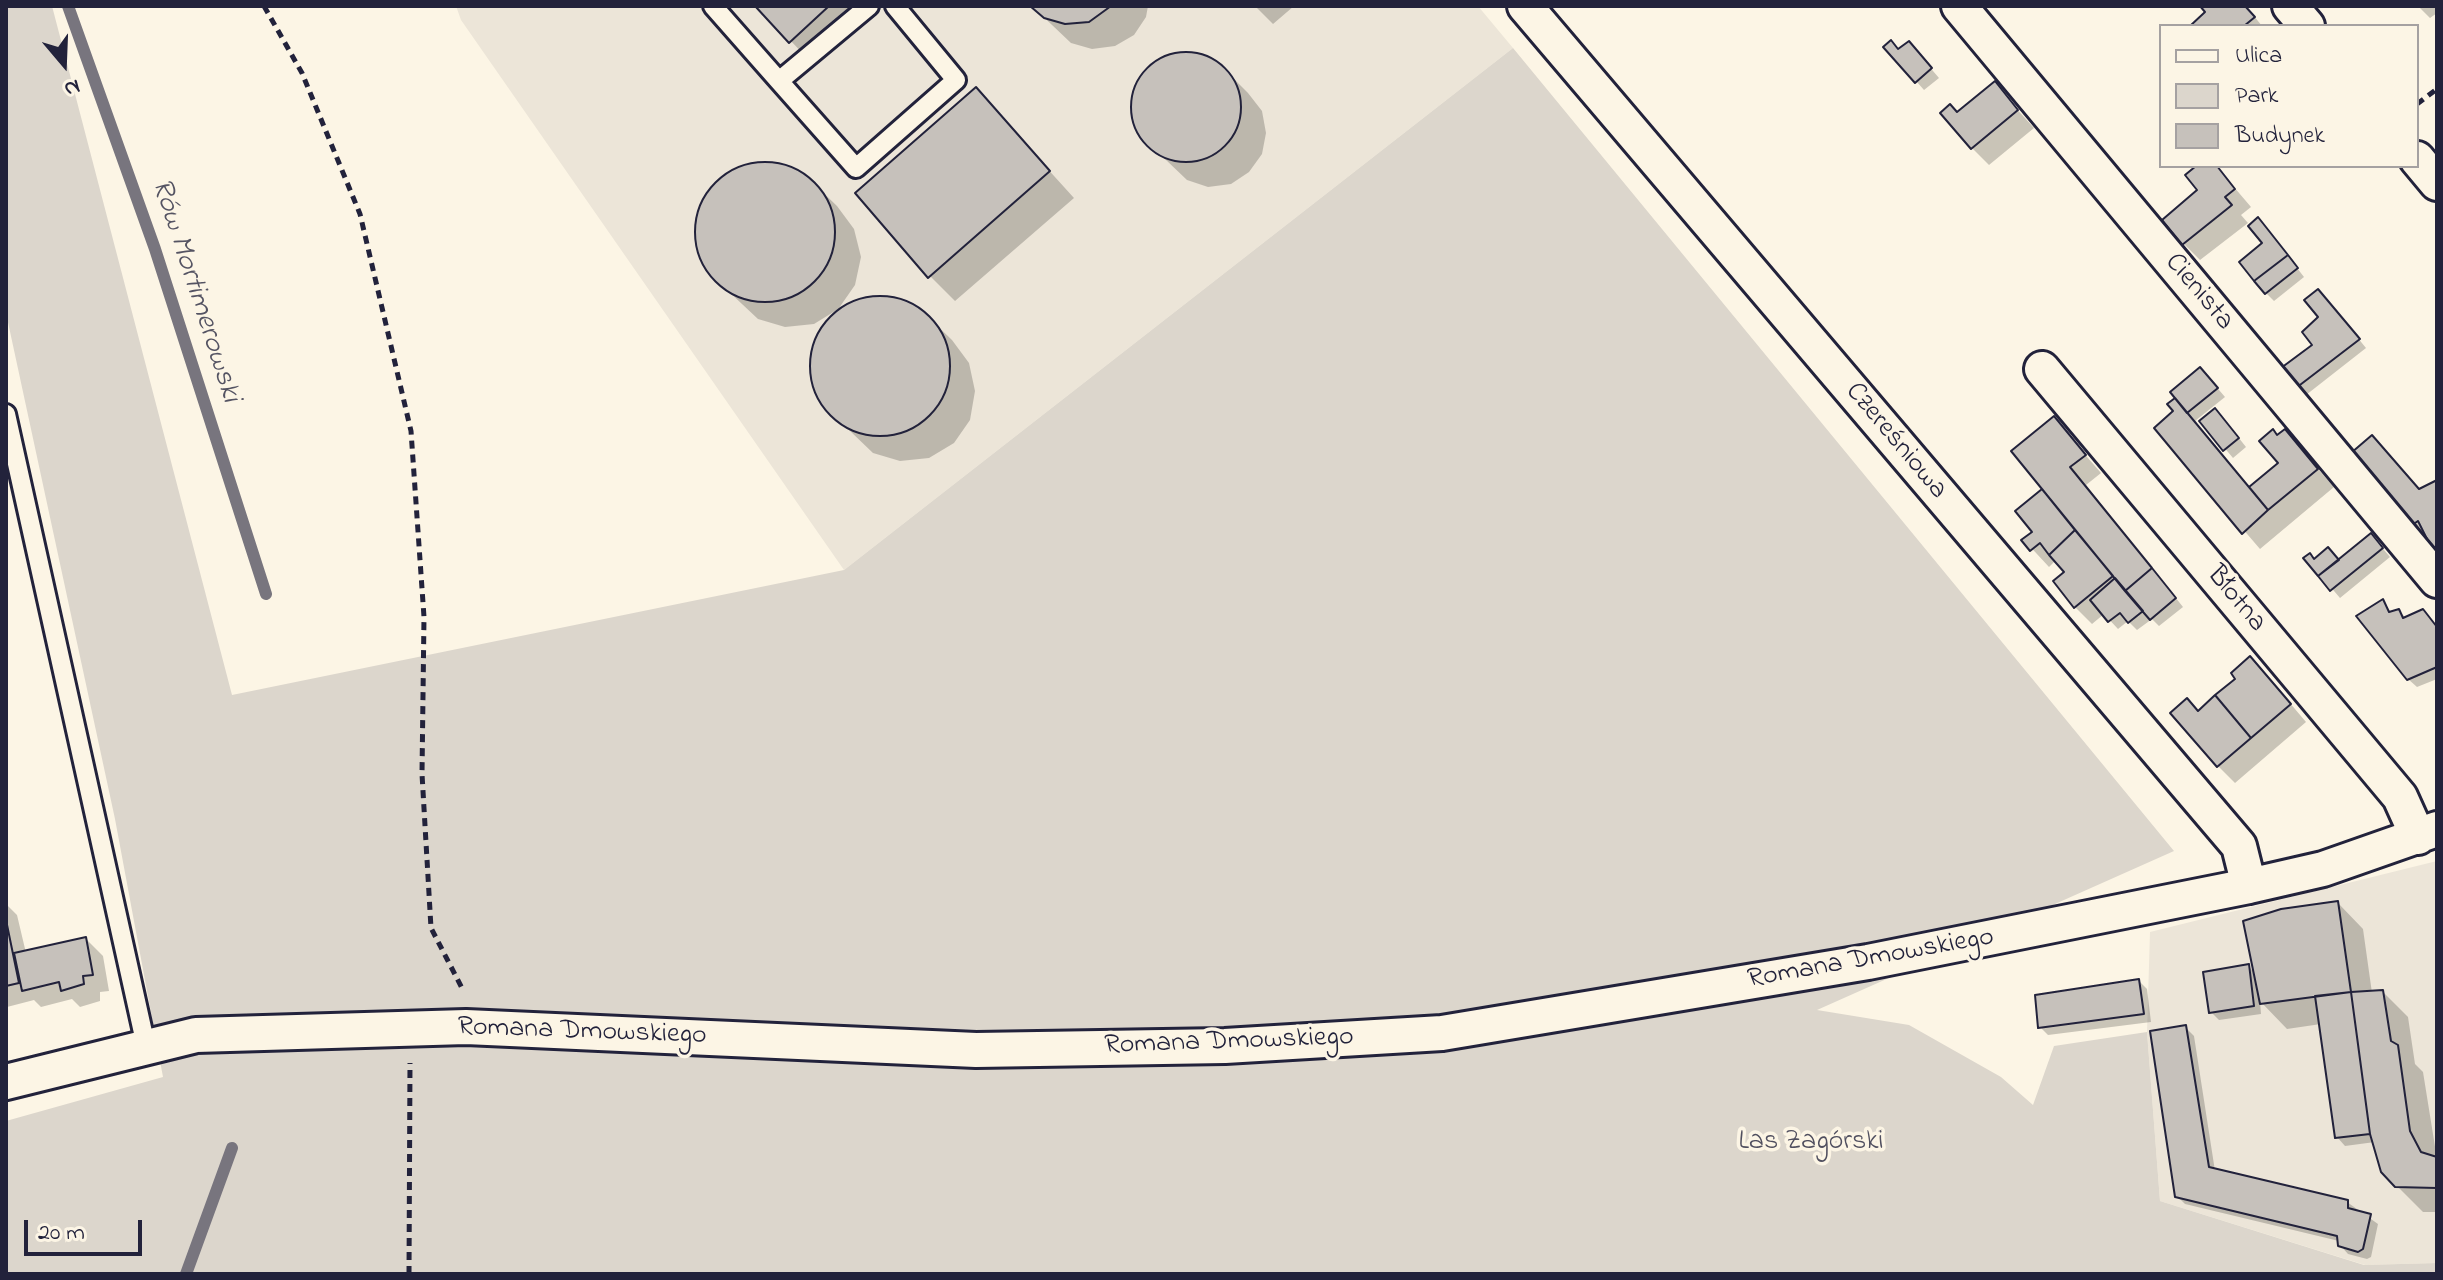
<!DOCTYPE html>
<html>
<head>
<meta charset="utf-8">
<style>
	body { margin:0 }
	#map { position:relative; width:2443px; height:1280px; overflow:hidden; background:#fcf5e5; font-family:"Indie Flower",sans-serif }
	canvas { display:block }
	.frame { position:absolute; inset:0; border:8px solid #22223b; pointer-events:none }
	.legend { position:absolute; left:2159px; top:24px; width:260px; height:144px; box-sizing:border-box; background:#fcf5e5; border:2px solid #a5a1a1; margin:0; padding:10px 14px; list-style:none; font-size:24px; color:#22223b }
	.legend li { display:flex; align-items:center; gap:16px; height:40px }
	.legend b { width:40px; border:2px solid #a5a1a1 }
	.north { position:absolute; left:24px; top:24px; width:80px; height:80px; -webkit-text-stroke:6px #fcf5e5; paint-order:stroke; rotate:161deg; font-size:22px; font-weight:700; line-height:32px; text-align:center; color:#22223b }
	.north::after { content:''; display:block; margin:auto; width:28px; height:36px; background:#22223b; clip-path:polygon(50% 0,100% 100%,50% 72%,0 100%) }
	.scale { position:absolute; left:24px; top:1220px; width:118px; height:36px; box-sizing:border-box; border:4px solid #22223b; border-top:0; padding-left:10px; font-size:24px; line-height:28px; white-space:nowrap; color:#22223b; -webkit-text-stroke:6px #fcf5e5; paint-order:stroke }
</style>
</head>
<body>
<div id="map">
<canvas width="2443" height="1280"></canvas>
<div class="frame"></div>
<ul class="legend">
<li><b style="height:10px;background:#fcf5e5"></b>Ulica</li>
<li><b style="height:22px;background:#dcd6cc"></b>Park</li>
<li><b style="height:22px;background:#c6c1bb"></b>Budynek</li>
</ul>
<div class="north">N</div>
<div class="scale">20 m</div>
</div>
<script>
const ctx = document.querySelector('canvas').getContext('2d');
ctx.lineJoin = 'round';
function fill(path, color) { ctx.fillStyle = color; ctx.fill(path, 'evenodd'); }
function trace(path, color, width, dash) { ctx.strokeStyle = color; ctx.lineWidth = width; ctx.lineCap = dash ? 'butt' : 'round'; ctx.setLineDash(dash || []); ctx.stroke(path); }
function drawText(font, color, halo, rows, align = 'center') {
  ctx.font = font + ' "Indie Flower",sans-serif'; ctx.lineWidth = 7; ctx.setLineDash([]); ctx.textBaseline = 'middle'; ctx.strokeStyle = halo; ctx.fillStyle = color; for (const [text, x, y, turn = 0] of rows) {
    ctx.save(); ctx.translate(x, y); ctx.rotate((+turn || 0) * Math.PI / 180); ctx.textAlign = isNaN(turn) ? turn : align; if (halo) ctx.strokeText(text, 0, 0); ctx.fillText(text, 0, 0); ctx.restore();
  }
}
const built = new Path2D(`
	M456,6h1022l35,42 -669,522 -383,-550z
	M2437,861v402l-72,2 -205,-64 -13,-169 3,-100z`);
const green = new Path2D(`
	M6,6h46l180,689 612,-125 669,-522 661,803 -357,159 92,15 92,52 32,28 21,-59 93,-14 13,169 204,64 73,-2v11h-2431v-153l157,-44 -48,-258 -109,-506z`);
const shadow = new Path2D(`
	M758,6h107l-58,52z
	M1032,6h116l-2,11 -12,18 -19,11 -23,3 -21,-6z
	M1255,6h39l-21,18z
	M2203,6h43l16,20h-69l15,-14z
	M2418,6h19v7l-7,5z
	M1886,47l30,4 23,27 -15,12z
	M1180,54l22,2 20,11 26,26 14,18 4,22 -4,21 -13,18 -18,12 -23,3 -21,-7 -43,-41 -10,-20v-22l8,-20 17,-16z
	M1994,84l40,44 -45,37 -17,-17 -14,-34z
	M976,90l98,108 -119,103 -25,-25z
	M756,163l29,3 25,14 27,26 17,23 7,28 -6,28 -16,23 33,-11 28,3 25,14 27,26 17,23 6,28 -5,29 -16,23 -25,15 -29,3 -27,-8 -48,-46 -13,-26v-28l11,-27 17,-18 -26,16 -29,3 -27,-8 -48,-45 -13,-27v-29l11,-26 21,-20z
	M2194,166h22l35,41 -10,8 7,8 -48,37 -17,-17 17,-52z
	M2266,228l38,49 -30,24 -8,-8z
	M2326,299l40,49 -60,47 -8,-8 17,-42z
	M2208,377l17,20 -30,24 55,67 31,-24 -3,-27 7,-5 49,55 -74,62 -104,-121z
	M2223,418l23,29 -13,11 -31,-37z
	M2054,419l47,54 -15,12 97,122 -24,19 -7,-7 -15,11 -9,-9 -10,8 -14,-15 -12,10 -17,-17 -8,-34 -11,-13 -7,7 -25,-27 11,-7 10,-43z
	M2437,483v68l-13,-22 -3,3 -8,-8 7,-33z
	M2379,544l11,13 -50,41 -34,-40 34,4z
	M2383,602l9,11 7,-2 8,8 30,9v51l-20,8 -9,-8z
	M2267,676l39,46 -71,61 -17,-17 -19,-53z
	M2338,903l25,26 9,64 11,-1 25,25 7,47 8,8 14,87v53h-14l-26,-26 -22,-44 -30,4 -8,-9 -16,-113 -34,5 -27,-28 1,13 -42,6 -8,-8 37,-46 8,8z
	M6,904l11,11 9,38 60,-14 17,17 6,35 -9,1v9l-20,6 -8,-8 -31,8 -7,-7 -27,7z
	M2139,981l8,8 4,33 -103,13 -8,-8z
	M2186,1028l8,8 21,135 132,31 31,22 -7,33 -4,2 -19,-5 -8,-9 -1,-4 -154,-37 -8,-8z`);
const stream = new Path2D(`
	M68,6l87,243 111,345
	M186,1274l46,-126`);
const building = new Path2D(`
	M755,6h74l-40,37z
	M1030,6h81l-22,16 -24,2 -21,-6z
	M2200,6h45l10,11 -11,9h-54l15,-14z
	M1891,40l7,9 11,-8 23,27 -17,15 -32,-36z
	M1131 107a55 55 0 1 1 110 0a55 55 0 1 1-110 0Z
	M1995,81l23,29 -47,39 -31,-36 10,-9 7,8z
	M976,87l74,84 -122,107 -73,-85z
	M695 232a70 70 0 1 1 140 0a70 70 0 1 1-140 0Z
	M2196,166h21l18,23 -10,8 7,8 -50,40 -20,-25 35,-30 -12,-15z
	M2258,217l30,38 -34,26 -15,-19 23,-19 -14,-17z
	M2288,255l10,13 -33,26 -11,-13z
	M2318,289l42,50 -64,49 -15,-20 31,-23 -10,-13 16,-15 -14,-17z
	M810 366a70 70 0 1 1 140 0a70 70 0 1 1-140 0Z
	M2200,367l18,21 -31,25 -17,-21z
	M2175,398l93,112 -26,24 -88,-106 19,-17 -6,-7z
	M2215,408l24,30 -16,13 -24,-30z
	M2054,416l32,39 -16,12 82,101 -27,23 -114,-140z
	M2273,429l4,6 8,-6 33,40 -50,41 -19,-23 29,-24 -19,-22z
	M2372,435l47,54 18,-9v66l-5,3 -14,-28 -6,4 -61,-72z
	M2042,489l33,41 -26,25 -9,-12 -10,8 -9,-11 11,-8 -17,-21z
	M2075,530l38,46 -39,32 -21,-27 11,-9 -15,-17z
	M2371,533l12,15 -53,43 -12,-15z
	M2328,547l11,13 -21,16 -15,-18 7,-5 4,6z
	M2152,568l24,30 -26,22 -25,-29z
	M2115,578l28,33 -15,12 -8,-10 -12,9 -18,-22z
	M2383,599l6,13 10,-3 4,9 20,-9 14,18v40l-30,13 -51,-64z
	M2250,656l41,48 -40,34 -36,-43 20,-16 -4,-6z
	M2215,695l36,43 -34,29 -47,-54 17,-15 11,13z
	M2338,901l13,91 -91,12 -17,-83 38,-12z
	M6,920l13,63 -13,3z
	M86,937l7,38 -10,1 1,8 -23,7 -2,-9 -37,9 -8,-38z
	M2249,964l5,42 -45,7 -6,-41z
	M2139,979l5,35 -106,14 -3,-33z
	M2383,990l8,51 7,4 12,86 11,21 16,5v31l-42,-1 -14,-15 -11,-38 -19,-142z
	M2351,992l19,142 -35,4 -20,-142z
	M2186,1025l23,142 139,33v8l23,6 -8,35 -5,3 -20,-6 -1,-10 -162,-39 -25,-166z`);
const path = new Path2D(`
	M264,6l38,67 58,141 51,217 13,186 -2,157 9,154 32,62
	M2417,104l20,-15
	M409,1274l1,-211`);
const service = new Path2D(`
	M713,6l66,75
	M869,6l-90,75 77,87 100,-88 -61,-74
	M6,414l140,632`);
const minor = new Path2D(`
	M1525,6l714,840 10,40
	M1959,6l478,574
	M2290,6l17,20
	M2417,159l20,24
	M2042,369l358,428 18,40
	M6,1082l190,-47 270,-8 510,23 249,-4 217,-13 426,-71 381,-76 74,-17 114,-40`);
const streetNames = [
	["Cienista",2198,293,50],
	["Czereśniowa",1895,442,50],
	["Błotna",2235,600,50],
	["Romana Dmowskiego",1871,960,-10],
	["Romana Dmowskiego",582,1033,2],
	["Romana Dmowskiego",1229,1043,-2]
];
const parkNames = [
	["Las Zagórski",1811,1143]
];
const waterNames = [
	["Rów Mortimerowski",194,291,72]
];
fill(built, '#ece5d8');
fill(green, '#dcd6cc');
fill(shadow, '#0003');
trace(stream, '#78757e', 12);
fill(building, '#c6c1bb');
trace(building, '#22223b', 2);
trace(service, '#22223b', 24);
trace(minor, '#22223b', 40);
trace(path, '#22223b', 5, [8, 6]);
trace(service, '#fcf5e5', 18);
trace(minor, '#fcf5e5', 34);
drawText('28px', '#22223b', '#fcf5e5', streetNames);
drawText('28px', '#504f5f', '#fcf5e5', parkNames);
drawText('italic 30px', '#545362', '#fcf5e5', waterNames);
</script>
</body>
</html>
